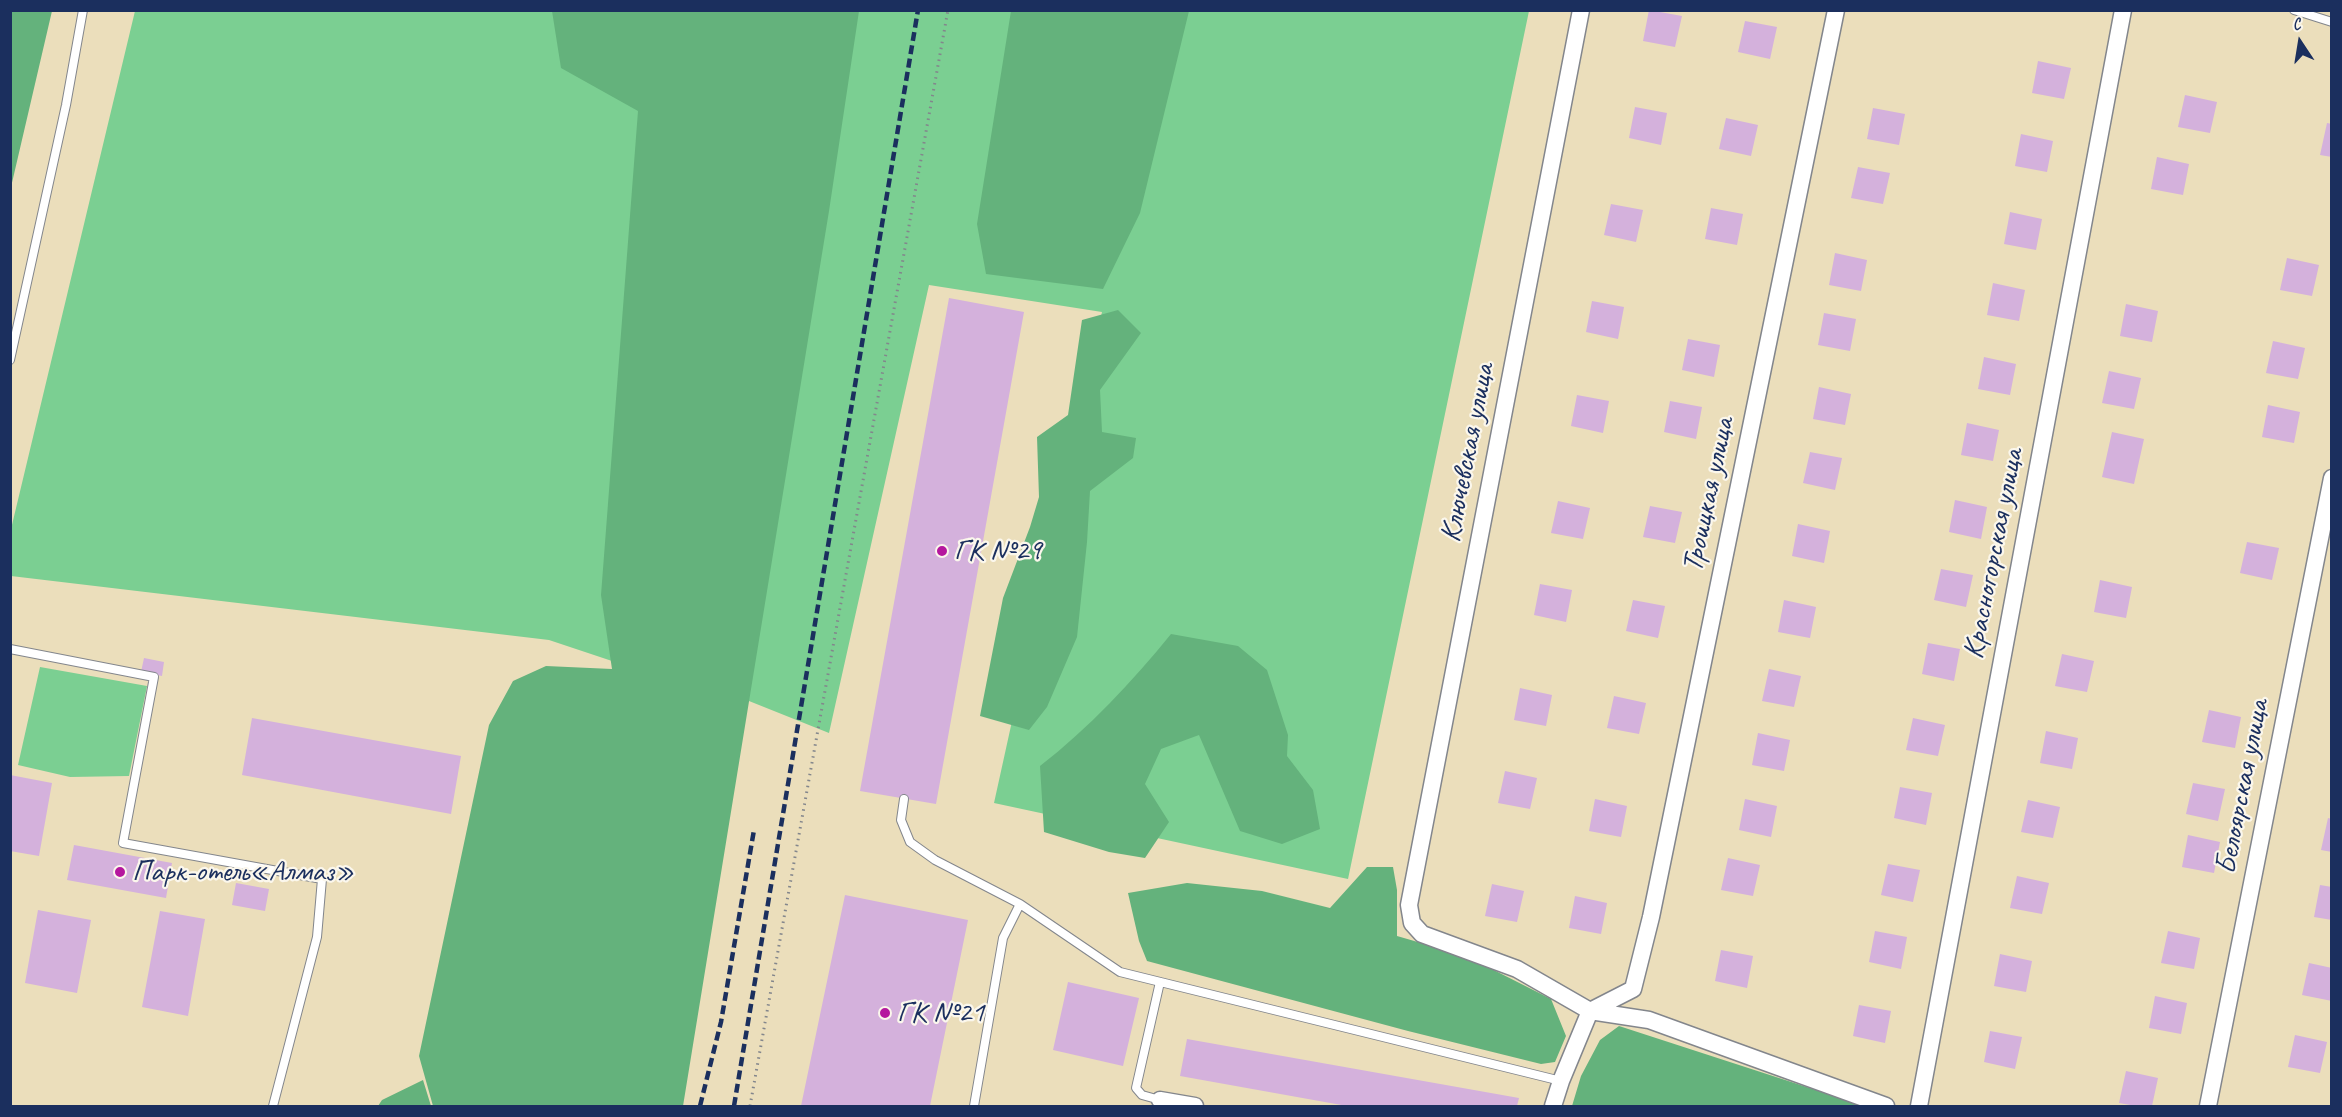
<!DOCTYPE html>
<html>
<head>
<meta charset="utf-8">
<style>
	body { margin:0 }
	#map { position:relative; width:2342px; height:1117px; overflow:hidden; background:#ebdebb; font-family:Caveat,sans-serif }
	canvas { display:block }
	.frame { position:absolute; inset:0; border:12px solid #1b2f5e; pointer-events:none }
	.north { position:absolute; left:2270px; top:12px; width:60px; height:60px; -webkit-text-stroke:4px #fbf7ec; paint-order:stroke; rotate:348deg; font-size:16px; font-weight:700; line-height:24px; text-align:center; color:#1b2f5e }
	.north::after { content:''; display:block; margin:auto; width:21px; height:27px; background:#1b2f5e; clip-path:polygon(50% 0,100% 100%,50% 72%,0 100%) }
</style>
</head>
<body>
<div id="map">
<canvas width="2342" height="1117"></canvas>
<div class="frame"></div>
<div class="north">С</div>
</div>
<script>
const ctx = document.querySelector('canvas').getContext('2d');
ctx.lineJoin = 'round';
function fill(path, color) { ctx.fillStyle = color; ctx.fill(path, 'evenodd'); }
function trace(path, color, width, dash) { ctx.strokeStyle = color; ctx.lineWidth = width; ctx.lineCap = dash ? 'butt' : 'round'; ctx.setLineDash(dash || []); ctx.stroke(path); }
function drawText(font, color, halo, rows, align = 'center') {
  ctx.font = font + ' Caveat,sans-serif'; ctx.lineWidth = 4.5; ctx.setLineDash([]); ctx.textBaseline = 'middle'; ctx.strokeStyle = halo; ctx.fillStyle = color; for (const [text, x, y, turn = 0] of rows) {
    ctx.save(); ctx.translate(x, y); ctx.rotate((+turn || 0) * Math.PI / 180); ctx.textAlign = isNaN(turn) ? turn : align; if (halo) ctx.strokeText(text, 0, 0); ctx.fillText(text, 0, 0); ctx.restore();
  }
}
const green = new Path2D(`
	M135,11h1394l-181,868 -354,-76 108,-491 -173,-27 -100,448 -160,-64 -57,-8 -63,-21 -538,-64v-47z
	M40,667l107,19 -18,90 -59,1 -52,-12z`);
const forest = new Path2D(`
	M11,10l41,1 -41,176 -1,-176z
	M552,11h307l-30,200 -146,895h-250l-14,-50 70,-331 24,-44 33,-15 66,3 -11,-74 37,-484 -77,-43z
	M1011,11h178l-49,202 -37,76 -117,-15 -9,-50z
	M1118,310l23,23 -41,57 2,42 34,6 -3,20 -43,33 -3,51 -10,95 -30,70 -18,23 -49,-14 23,-118 27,-71 9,-30 -2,-60 31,-22 14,-95z
	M1171,634l67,12 29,24 21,65 -1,21 26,34 7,39 -38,15 -42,-13 -41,-96 -38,14 -16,35 24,38 -24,36 -36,-6 -65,-20 -4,-66c49,-38 92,-84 131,-132z
	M1367,867h26l4,23v46l69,20 85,43 15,37 -11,26 -14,2 -133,-33 -261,-70 -8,-20 -11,-48 59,-10 75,8 68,17z
	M1619,1026l237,77 4,3h-288l9,-30 19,-36z
	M423,1080l8,26h-53l4,-6z`);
const building = new Path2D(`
	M1649,10l33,6 -7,31 -32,-6z
	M1745,21l32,6 -7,32 -32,-7z
	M2038,61l33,7 -7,31 -32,-6z
	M2185,95l32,7 -7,31 -32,-6z
	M1635,107l32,6 -6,32 -32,-7z
	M1873,108l32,6 -6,31 -32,-6z
	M1726,118l32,7 -7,31 -32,-7z
	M2327,123l5,1v33l-12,-2z
	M2021,134l32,7 -6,31 -32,-6z
	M2157,157l32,7 -6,31 -32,-6z
	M1858,167l32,6 -7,31 -32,-6z
	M1611,204l32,6 -7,32 -32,-7z
	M1711,208l32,6 -6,31 -32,-6z
	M2010,212l32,7 -6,31 -32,-6z
	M1835,253l32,7 -6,31 -32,-6z
	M2287,258l32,7 -7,31 -32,-6z
	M1993,283l32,7 -6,31 -32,-6z
	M949,298l75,14 -88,492 -76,-13z
	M1592,301l32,6 -6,32 -32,-7z
	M2126,304l32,7 -6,31 -32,-6z
	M1824,313l32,6 -6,32 -32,-6z
	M1688,339l32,6 -6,32 -32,-7z
	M2273,341l32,7 -7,31 -32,-6z
	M1984,357l32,7 -6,31 -32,-6z
	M2109,371l32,7 -7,31 -32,-6z
	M1819,387l32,7 -6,31 -32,-6z
	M1577,395l32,6 -6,32 -32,-7z
	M1670,401l32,6 -6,32 -32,-7z
	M2268,405l32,7 -6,31 -32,-6z
	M1967,423l32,7 -6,31 -32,-6z
	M2112,432l32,7 -10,45 -32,-7z
	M1810,452l32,6 -7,32 -32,-7z
	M1955,500l32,7 -6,32 -32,-7z
	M1558,501l32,7 -7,31 -32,-6z
	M1650,506l32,6 -7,31 -32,-6z
	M1798,524l32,7 -6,32 -32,-7z
	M2247,542l32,6 -7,32 -32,-7z
	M1941,569l32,6 -7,32 -32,-7z
	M2100,580l32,7 -6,31 -32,-6z
	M1540,584l32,6 -6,32 -32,-7z
	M1633,600l32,6 -7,32 -32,-7z
	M1784,600l32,7 -6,31 -32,-6z
	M1928,643l32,6 -6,32 -32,-7z
	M2062,654l32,7 -7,31 -32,-6z
	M144,658l20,4 -2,14 -21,-4z
	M1769,669l32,7 -7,31 -32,-6z
	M1520,688l32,7 -6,31 -32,-6z
	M1614,696l32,7 -7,31 -32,-6z
	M2209,710l32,7 -6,31 -33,-6z
	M252,718l209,38 -10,58 -209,-39z
	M1913,718l32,7 -7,31 -32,-6z
	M2046,731l32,7 -6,31 -32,-6z
	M1758,733l32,7 -6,31 -32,-6z
	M1505,771l32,7 -7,31 -32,-6z
	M10,775l42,8 -13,73 -29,-5z
	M2193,783l32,6 -7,32 -32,-7z
	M1900,787l32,6 -6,32 -32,-7z
	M1595,799l32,7 -6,31 -32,-6z
	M1745,799l32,7 -6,31 -32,-7z
	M2028,800l32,7 -7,31 -32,-6z
	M2328,818l4,1v33l-11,-2z
	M2188,835l32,7 -6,31 -32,-6z
	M74,845l98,18 -6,35 -99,-18z
	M1728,858l32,7 -7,31 -32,-6z
	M1888,864l32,6 -7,32 -32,-7z
	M2017,876l32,7 -7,31 -32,-6z
	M236,883l33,6 -4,22 -33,-6z
	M1492,884l32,7 -7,31 -32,-6z
	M2320,885l12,2v33l-18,-3z
	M845,895l123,25 -38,186h-129z
	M1575,896l32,7 -6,31 -32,-6z
	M38,910l53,10 -14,73 -52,-10z
	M160,911l45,8 -17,97 -46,-9z
	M1875,931l32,6 -6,32 -32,-7z
	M2168,931l32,7 -6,31 -33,-6z
	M1721,950l32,6 -6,32 -32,-7z
	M2000,954l32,7 -6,31 -32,-6z
	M2309,963l23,5v33l-30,-6z
	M1068,982l71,16 -16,68 -70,-16z
	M2155,996l32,7 -6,31 -32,-6z
	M1859,1005l32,6 -6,32 -32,-7z
	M1990,1031l32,6 -7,32 -31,-7z
	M2295,1035l32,7 -7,31 -32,-6z
	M1187,1039l332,59 -2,8h-170l-167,-30z
	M2126,1071l32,7 -6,28h-16l-17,-3z`);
const path = new Path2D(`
	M750,1106l198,-1096`);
const service = new Path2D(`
	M2294,10l38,12
	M10,360l56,-255 17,-95
	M10,649l144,28 -31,166 199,36 -5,58 -44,169
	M904,799l-3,21 9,22 25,18 85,44
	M1160,1100l-18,-5 -6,-7 24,-106
	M974,1106l29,-168 17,-34 100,68 441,109`);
const minor = new Path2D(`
	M1581,10l-172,895 3,18 10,11 95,35 73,42 59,9 237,86
	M1160,1100l35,6
	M1553,1106l8,-25 29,-70 43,-22 18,-72 185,-907
	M1919,1106l204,-1096
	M2208,1106l124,-628`);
const rail = new Path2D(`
	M700,1106l21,-84 33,-192
	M734,1106l184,-1096`);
const markers = [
	[942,551,6,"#b5179e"],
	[120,872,6,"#b5179e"],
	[885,1013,6,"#b5179e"]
];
const streetNames = [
	["Ключевская улица",1468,453,-79],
	["Троицкая улица",1709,495,-78],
	["Красногорская улица",1994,554,-79],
	["Белоярская улица",2243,787,-79]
];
const poiNames = [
	["ГК №29",954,551],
	["Парк-отель«Алмаз»",132,872],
	["ГК №21",897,1013]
];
fill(green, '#7bcf92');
fill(forest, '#64b27c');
fill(building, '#d4b1dc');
trace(service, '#83868c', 10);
trace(minor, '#83868c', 19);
trace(path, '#83868c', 3, [1.5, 4.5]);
trace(service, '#fff', 8);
trace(minor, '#fff', 16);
trace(rail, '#1b2f5e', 4.5, [9, 4.5]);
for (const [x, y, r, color] of markers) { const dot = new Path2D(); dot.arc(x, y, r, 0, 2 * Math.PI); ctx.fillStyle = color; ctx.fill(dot); trace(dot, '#fbf7ec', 2); }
drawText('30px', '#1b2f5e', '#fbf7ec', streetNames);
drawText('30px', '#1b2f5e', '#fbf7ec', poiNames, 'left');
</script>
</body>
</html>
